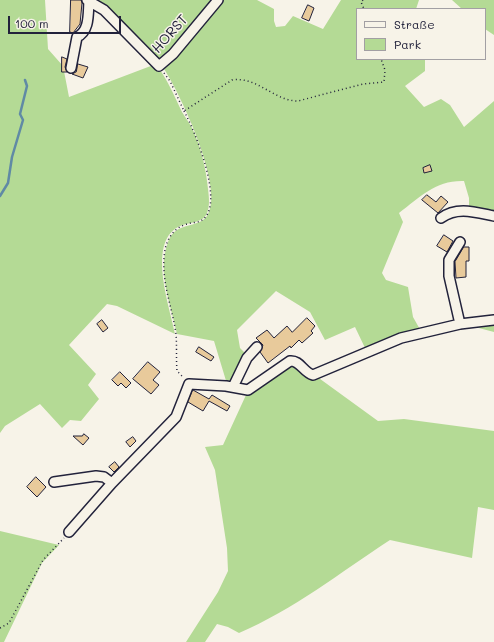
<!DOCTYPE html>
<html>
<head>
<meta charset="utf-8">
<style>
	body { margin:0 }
	#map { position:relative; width:494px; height:642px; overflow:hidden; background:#f7f3e8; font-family:Mali,sans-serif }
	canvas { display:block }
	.legend { position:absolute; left:356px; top:8px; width:130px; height:52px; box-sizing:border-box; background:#f7f3e8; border:1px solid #a29fa3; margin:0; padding:5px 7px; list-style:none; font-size:12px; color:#22223b }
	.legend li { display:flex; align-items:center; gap:8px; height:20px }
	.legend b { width:20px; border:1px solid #a29fa3 }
	.scale { position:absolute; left:8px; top:16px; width:113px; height:18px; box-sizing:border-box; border:2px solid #22223b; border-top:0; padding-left:5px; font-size:12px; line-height:14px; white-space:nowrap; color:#22223b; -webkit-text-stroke:3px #f7f3e8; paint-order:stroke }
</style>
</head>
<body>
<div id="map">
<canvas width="494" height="642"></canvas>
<ul class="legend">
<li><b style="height:5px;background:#f7f3e8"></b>Straße</li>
<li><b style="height:11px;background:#b4da95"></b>Park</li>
</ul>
<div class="scale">100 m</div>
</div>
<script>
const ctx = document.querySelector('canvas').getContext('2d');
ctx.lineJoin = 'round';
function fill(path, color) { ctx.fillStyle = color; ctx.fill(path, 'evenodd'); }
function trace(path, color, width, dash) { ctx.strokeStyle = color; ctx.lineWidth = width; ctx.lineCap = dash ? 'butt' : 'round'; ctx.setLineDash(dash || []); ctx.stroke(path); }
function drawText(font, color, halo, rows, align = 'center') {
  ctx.font = font + ' Mali,sans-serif'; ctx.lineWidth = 3; ctx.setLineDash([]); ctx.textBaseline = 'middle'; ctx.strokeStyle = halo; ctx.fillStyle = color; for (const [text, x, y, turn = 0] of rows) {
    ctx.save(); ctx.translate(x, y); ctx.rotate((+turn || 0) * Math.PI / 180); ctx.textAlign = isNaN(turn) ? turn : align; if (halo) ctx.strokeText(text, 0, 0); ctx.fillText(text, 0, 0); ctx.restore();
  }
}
const green = new Path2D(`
	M0,0h45l3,49 15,17 6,31 87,-33c11,15 18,31 26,48 3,5 7,10 10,16 9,19 14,40 16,61 1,8 2,17 -1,24 -4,11 -21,9 -29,14 -31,17 -8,80 -3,107l-58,-28 -10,-2 -38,41 27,29 -8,11 11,14 -18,22 -11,-1 -8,8 -22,-24 -35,22 -5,7z
	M96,0h120l-55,64 -48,-51z
	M219,0h38l17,9v12l2,6 9,-1 8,-10 30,13 18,-29h78l-3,9h-59v50h68v12l-20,15 19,21 17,-8 9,6 14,22 30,-26v113l-25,-5v-11l-5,-17c-28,-1 -44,16 -65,32l4,9 -21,51 4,7 22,7 5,30 9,16 -56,17 -11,-23 -30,13 -15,-28 -34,-21 -39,39 3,18 7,7 -15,30 -5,-1 -13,-43 -37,-7c-6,-29 -20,-62 -9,-92 7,-21 30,-13 39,-26 19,-26 -28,-126 -45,-150z
	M452,0h42v35l-9,-6v-20h-23z
	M494,322v10l-19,-5z
	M291,363l25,13 62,45 26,-2 90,12v79l-16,-3 -6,51 -82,-18c-49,32 -97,70 -151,93l-11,-6 -11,-3 -12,18h-19l32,-50 10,-21 -1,-23 -12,-78 -10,-23 18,-2 23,-50 38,-29z
	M0,531l59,14 -17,18 -38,79h-4z`);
const stream = new Path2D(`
	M0,196l8,-13 4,-26 11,-37 -3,-6 7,-28 -2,-6`);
const building = new Path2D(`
	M71,0h10l1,3 -2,21 -7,9 -3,-1z
	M308,5l6,3 -5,13 -7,-3z
	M62,57l5,2 -2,8 2,5h-5z
	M78,64l10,3 -5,11 -11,-4 4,-2z
	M430,165l2,6 -8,2 -1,-5z
	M427,195l9,7 5,-6 7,6 -10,11 -16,-13z
	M444,235l9,6 -6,11 -10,-6z
	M464,247h5v14h-3v16l-10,1 -1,-16z
	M307,318l8,8 -4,5 2,2 -11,10 -3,-3 -8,8 -1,-2 -22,17 -8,-11 3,-7 -7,-7 11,-8 7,8 13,-12 5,6z
	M102,320l6,8 -5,4 -6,-8z
	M199,347l15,10 -3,4 -15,-9z
	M148,362l12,10 -7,8 6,5 -8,9 -18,-15z
	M120,372l11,11 -5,5 -5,-5 -3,3 -6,-6z
	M193,390l16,9 3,-4 18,11 -3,5 -18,-10 -6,10 -15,-9z
	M84,434l5,4 -6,7 -10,-9h9z
	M133,437l3,4 -6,6 -4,-5z
	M115,462l4,5 -5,5 -5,-5z
	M36,477l10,10 -9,10 -10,-10z`);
const path = new Path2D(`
	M363,0l-2,2 3,7
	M164,73l6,8 14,30 48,-31c25,-4 42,21 66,21l65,-17 21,-2 1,-12 -4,-11
	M184,111c10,18 42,94 18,109 -4,3 -10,2 -15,4 -12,3 -20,14 -22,26 -5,30 7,55 11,84 1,12 0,25 1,37l7,7
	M0,628l9,-5 34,-63 21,-22`);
const minor = new Path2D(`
	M87,0l17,10 55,56 14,-12 45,-54
	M71,68l6,-31c13,-6 11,-24 12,-36
	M441,218c16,-12 34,-6 53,-2
	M460,324l-11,-48v-16l11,-18
	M233,387l14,-29 10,-11
	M54,482l42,-6 8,1 8,6
	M69,532l43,-49 64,-66 13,-33 37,2 22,4 42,-29c10,-1 13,11 23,14l88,-37 59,-14 34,-4`);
const streetNames = [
	["HORST",170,34,-48]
];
fill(green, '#b4da95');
trace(stream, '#608aa5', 2.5);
fill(building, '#e8ca9b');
trace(building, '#22223b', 1);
trace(minor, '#22223b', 12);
trace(path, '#22223b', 1.5, [1, 3]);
trace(minor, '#f7f3e8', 9);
drawText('14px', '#22223b', '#f7f3e8', streetNames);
</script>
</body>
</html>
